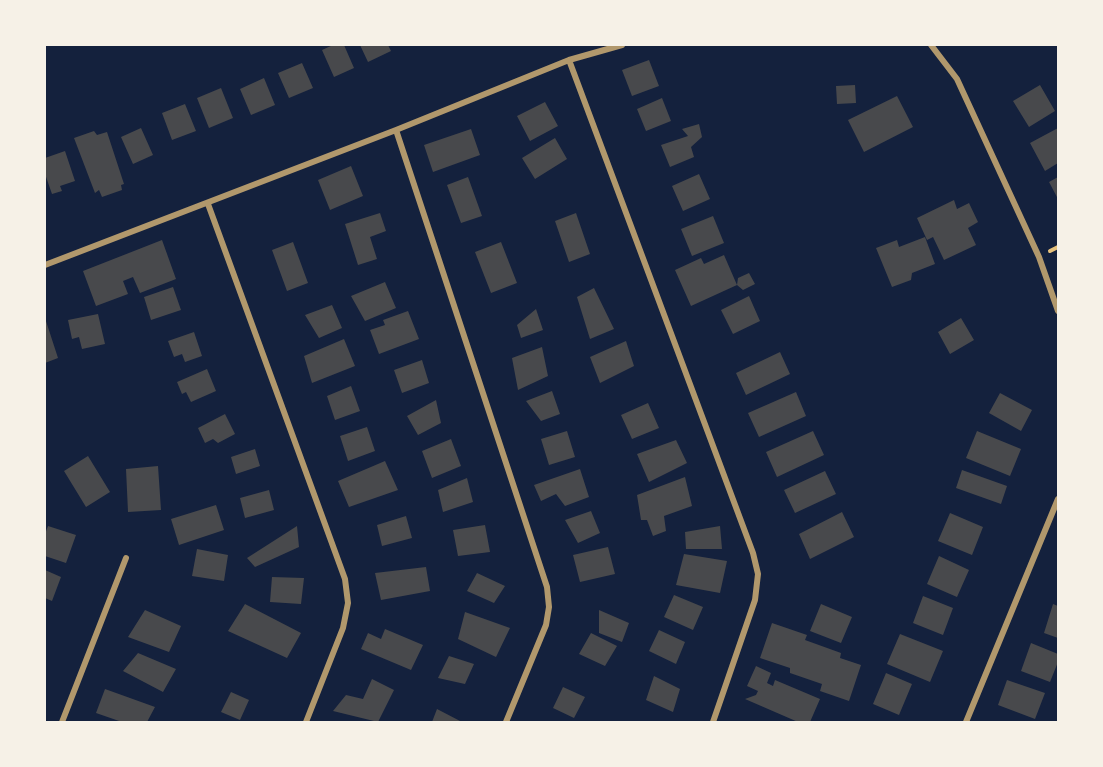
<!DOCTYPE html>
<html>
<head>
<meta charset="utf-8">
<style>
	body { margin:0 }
	#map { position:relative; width:1103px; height:767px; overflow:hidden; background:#14213d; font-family:"PT Sans Narrow",sans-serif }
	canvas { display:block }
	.frame { position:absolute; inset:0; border:46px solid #f6f1e7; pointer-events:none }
</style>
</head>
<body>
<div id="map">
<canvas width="1103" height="767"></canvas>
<div class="frame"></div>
</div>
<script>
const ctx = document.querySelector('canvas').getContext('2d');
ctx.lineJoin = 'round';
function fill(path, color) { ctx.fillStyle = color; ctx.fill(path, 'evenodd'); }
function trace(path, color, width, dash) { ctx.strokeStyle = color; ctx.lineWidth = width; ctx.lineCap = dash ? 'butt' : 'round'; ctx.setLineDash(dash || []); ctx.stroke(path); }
const building = new Path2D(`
	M333,45h11l10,23 -20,9 -12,-27z
	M360,45h28l3,6 -23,11z
	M649,60l10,26 -27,10 -10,-26z
	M302,63l11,25 -24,10 -11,-25z
	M264,78l11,27 -24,10 -11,-26z
	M855,85l1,18 -19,1 -1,-18z
	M1040,85l15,26 -26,16 -16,-26z
	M221,88l12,30 -24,10 -12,-30z
	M897,96l16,31 -49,25 -16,-32z
	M662,98l9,23 -25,10 -9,-22z
	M545,102l13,24 -28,15 -13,-25z
	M185,104l11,27 -24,9 -10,-27z
	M699,124l3,13 -11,10 3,10 -24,10 -9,-22 27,-9 -6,-7z
	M141,128l12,27 -20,9 -12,-27z
	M1058,128v35l-13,8 -15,-28z
	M471,129l9,26 -47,17 -9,-27z
	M94,131l3,4 10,-3 17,52 -3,1 1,5 -20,7 -3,-7 -4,3 -21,-55z
	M555,138l12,21 -32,20 -13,-21z
	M65,151l10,30 -15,5 2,5 -10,3 -7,-20v-16z
	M351,166l12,30 -33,14 -12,-30z
	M699,174l11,25 -27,12 -11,-25z
	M468,177l14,39 -21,7 -14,-38z
	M1058,177v22l-9,-17z
	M954,200l3,9 12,-6 9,19 -10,6 8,17 -32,15 -11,-23 -6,3 -10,-22z
	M380,213l6,18 -16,6 7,22 -19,6 -13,-41z
	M576,213l14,41 -21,8 -14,-41z
	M713,216l11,27 -32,13 -11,-27z
	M925,237l10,27 -23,9 -1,7 -19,7 -16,-39 21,-8 2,7z
	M162,240l14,39 -36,14 -7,-16 -10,4 5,13 -32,12 -13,-35z
	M293,242l15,41 -21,8 -15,-41z
	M501,242l16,41 -26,10 -16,-41z
	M724,255l13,30 -46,21 -16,-36 26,-12 3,6z
	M749,273l6,11 -12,6 -6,-5 1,-7z
	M385,282l11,26 -31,13 -14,-25z
	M173,287l8,23 -30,10 -7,-23z
	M594,288l20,41 -24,10 -13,-42z
	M749,296l11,25 -27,13 -12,-24z
	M332,305l10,23 -23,10 -14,-23z
	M536,309l7,21 -22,8 -4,-13z
	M408,311l11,28 -40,15 -9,-24 15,-5 -2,-5z
	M98,314l7,30 -23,5 -3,-12 -7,2 -4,-19z
	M45,318l13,40 -13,5z
	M961,318l13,22 -24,14 -12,-22z
	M194,332l8,24 -17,6 -3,-8 -8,3 -6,-16z
	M344,339l11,27 -43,17 -8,-27z
	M626,341l8,25 -34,17 -10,-26z
	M542,347l6,29 -30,14 -6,-32z
	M780,352l10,22 -44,21 -10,-22z
	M422,360l7,23 -27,10 -8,-23z
	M207,369l9,22 -25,11 -5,-10 -4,2 -5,-12z
	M351,386l9,25 -25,9 -8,-24z
	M552,391l8,23 -19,7 -15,-20z
	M796,392l10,24 -47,21 -11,-24z
	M1000,393l32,17 -11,21 -32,-18z
	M436,400l5,23 -23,12 -11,-19z
	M648,403l11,25 -27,11 -11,-24z
	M225,414l10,20 -17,9 -5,-4 -8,4 -7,-15z
	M367,427l8,24 -27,10 -8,-25z
	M567,431l8,26 -26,8 -8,-26z
	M813,431l11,24 -47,22 -11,-25z
	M977,431l44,18 -11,27 -44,-18z
	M451,439l10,27 -29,12 -10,-27z
	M676,440l11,23 -38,19 -12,-28z
	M255,449l5,17 -24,8 -5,-17z
	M88,456l22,36 -24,15 -22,-36z
	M385,461l13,29 -49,17 -11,-26z
	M158,466l3,44 -33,2 -2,-43z
	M580,469l9,28 -24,9 -9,-12 -15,7 -7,-16z
	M962,470l45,16 -6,18 -45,-16z
	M825,471l11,23 -41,19 -11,-23z
	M685,477l7,29 -28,10 2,15 -13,5 -6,-16h-6l-4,-25z
	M467,478l6,24 -30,10 -5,-22z
	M269,490l5,20 -29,8 -5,-20z
	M216,505l8,25 -45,15 -8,-26z
	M591,511l9,22 -22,10 -13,-23z
	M842,512l12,25 -44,22 -11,-25z
	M950,513l33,14 -11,28 -34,-14z
	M406,516l6,22 -30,8 -5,-21z
	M485,525l5,27 -32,4 -5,-26z
	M48,526l28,9 -10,28 -21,-7v-22z
	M297,526l2,21 -44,20 -8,-9z
	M720,526l2,23h-36l-1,-17z
	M608,547l7,27 -35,8 -7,-27z
	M197,549l31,6 -4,26 -32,-5z
	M684,554l43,7 -7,32 -44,-8z
	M939,556l30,14 -12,27 -30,-13z
	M426,567l4,24 -49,9 -6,-27z
	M45,570l16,7 -9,24 -7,-3z
	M477,573l28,13 -11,17 -27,-12z
	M272,577l32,1 -3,26 -31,-2z
	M674,595l29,12 -10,23 -29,-13z
	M923,596l30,12 -10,27 -30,-12z
	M245,604l56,29 -14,25 -59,-27z
	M821,604l31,13 -11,26 -31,-12z
	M1053,604l5,2v32l-14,-5z
	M145,610l36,16 -12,26 -41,-15z
	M599,610l30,13 -7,19 -23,-9z
	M465,612l45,16 -14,29 -38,-18z
	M772,623l35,12 -2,5 36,13 -1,5 21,7 -12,36 -29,-10 2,-7 -32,-11v-5l-30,-10z
	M385,629l38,16 -12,25 -50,-21 7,-16 13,6z
	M659,630l26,12 -9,22 -27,-13z
	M591,633l26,13 -12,20 -26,-12z
	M900,634l43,17 -13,31 -43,-18z
	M1031,643l27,11v8l-8,20 -29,-11z
	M138,653l38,16 -13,23 -40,-21z
	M449,656l25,8 -9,20 -27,-6z
	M756,666l15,7 -4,10 6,3 2,-6 45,19 -10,23h-12l-53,-23 11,-4 2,-4 -11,-5z
	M886,673l26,11 -13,31 -26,-11z
	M654,676l26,13 -7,23 -27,-12z
	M372,679l22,11 -16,32 -45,-11 13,-16 17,4z
	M1007,680l38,13 -10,26 -37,-14z
	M563,687l22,10 -11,21 -21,-10z
	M105,689l50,18 -8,15h-25l-26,-9z
	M231,692l18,8 -9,20 -19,-8z
	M437,709l25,13h-30z`);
const path = new Path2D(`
	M1050,251l8,-4`);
const minor = new Path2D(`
	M931,45l26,34 82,178 19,54
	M569,60l184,493 5,21 -3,26 -42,122
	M396,130l151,457 2,20 -3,18 -40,97
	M208,204l137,375 3,24 -5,25 -37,94
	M45,265l351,-135 173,-70 53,-15
	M62,722l64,-164
	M966,722l92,-223`);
fill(building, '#48494c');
trace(path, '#e5c07b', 4);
trace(minor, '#b1986c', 6);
</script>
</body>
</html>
